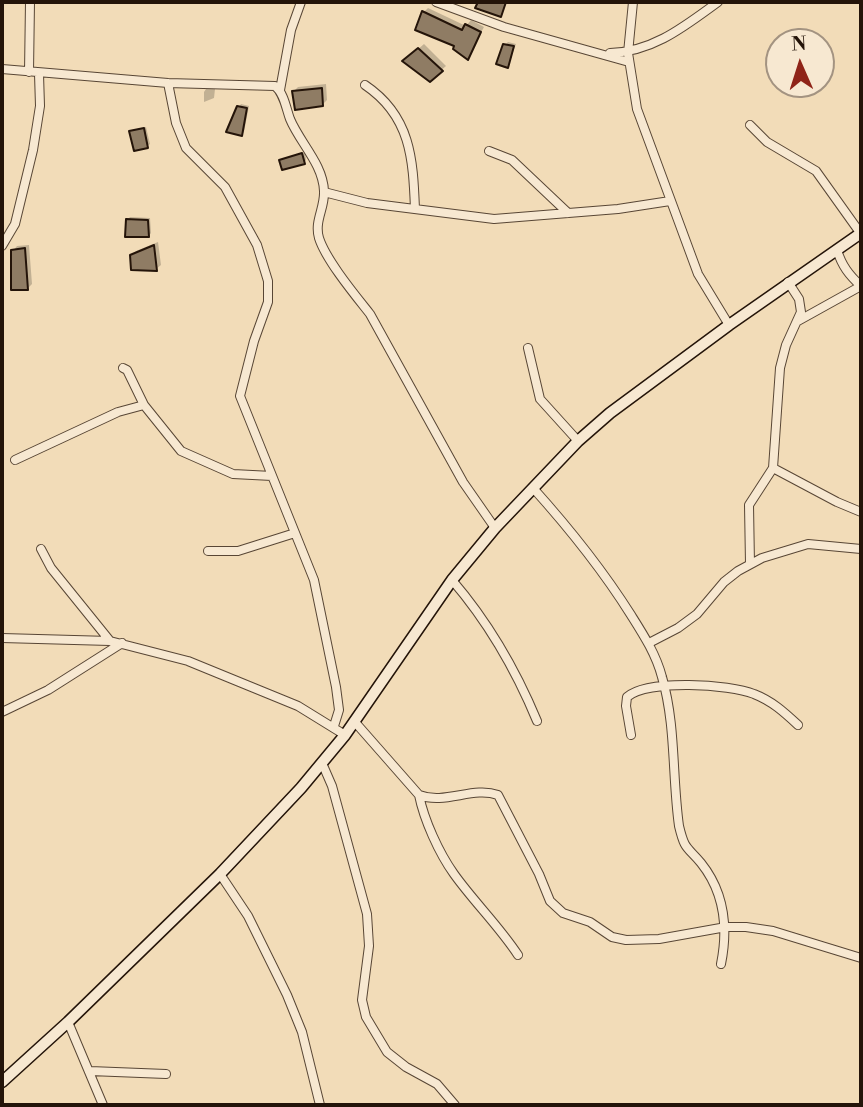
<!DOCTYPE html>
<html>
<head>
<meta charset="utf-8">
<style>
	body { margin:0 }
	#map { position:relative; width:863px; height:1107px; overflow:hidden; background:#f2dcb8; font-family:"Libre Bodoni",serif }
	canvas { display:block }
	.frame { position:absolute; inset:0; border:4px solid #241409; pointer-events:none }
	.north { position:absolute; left:765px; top:28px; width:70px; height:70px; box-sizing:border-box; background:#f7e8d1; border:2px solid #a39381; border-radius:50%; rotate:357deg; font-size:19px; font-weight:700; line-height:28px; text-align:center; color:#241409 }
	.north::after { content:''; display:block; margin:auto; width:24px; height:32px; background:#8f2418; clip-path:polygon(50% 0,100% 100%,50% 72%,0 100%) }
</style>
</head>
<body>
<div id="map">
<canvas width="863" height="1107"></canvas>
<div class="frame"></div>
<div class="north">N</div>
</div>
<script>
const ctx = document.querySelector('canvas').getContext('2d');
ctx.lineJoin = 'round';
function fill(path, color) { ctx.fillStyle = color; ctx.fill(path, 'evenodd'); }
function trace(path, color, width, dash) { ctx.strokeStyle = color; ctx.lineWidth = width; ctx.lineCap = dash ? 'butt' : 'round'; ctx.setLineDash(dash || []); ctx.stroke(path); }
const shadow = new Path2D(`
	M428,8l38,18 5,-6 13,7 -16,30 -44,-45z
	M508,42l8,2 -8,22 -3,-21z
	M424,44l22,22 -16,14 -21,-23z
	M326,84l1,16 -5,5 -28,-14 4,-4z
	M206,89h9l-1,9 -10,4v-10z
	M241,104l8,2 -5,26 -2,2 -3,-27z
	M146,127l4,17 -3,2 -16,-14z
	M305,152l1,8 -2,3 -23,-2z
	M130,217l20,1 1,15 -2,3 -22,-16z
	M158,242l3,23 -5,4 -24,-13 4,-5z
	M29,245l3,39 -5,5 -14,-38 4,-5z`);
const building = new Path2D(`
	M478,2h28l-5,15 -26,-9z
	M422,11l40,19 3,-6 16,8 -13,28 -15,-11 1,-3 -39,-16z
	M503,44l11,2 -6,22 -12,-4z
	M418,48l25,23 -13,11 -28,-21z
	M322,88l1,18 -28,4 -3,-19z
	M237,106l10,2 -5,28 -16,-4z
	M144,128l4,20 -14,3 -5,-20z
	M302,153l3,11 -23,6 -3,-10z
	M126,219l22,1 1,17h-24z
	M154,245l3,26 -26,-1 -1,-15z
	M25,248l3,42h-17v-40z`);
const minor = new Path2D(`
	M436,2l68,25 125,35
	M633,2l-5,51 9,56 61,165 31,51
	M610,53c43,-1 75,-27 108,-51
	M2,69l166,14 107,3c9,7 11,22 15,33 10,24 33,45 34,72 1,17 -10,30 -5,47 7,22 36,57 51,76l93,168 32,46
	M29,72l1,-70
	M168,83l8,40 10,25 39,39 32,58 11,36v21l-14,39 -14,55 74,184 22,107 3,23 -5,16
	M365,85c46,31 48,74 50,124
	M280,90l11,-60 10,-28
	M750,125l17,17 49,29 45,63
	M489,151l23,9 56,53
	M324,192l43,11 127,16 124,-10 52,-8
	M2,246l13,-22 18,-74 7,-44 -1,-32
	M837,250c5,16 12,25 24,36
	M798,321l63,-35
	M528,348l12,51 38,42
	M123,368l4,2 17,35 37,46 52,23 39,2
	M15,460l103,-48 26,-7
	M773,468l7,-100 6,-23 15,-33 -2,-13 -11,-17
	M533,488c36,40 69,81 98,127 12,19 25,39 31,62 14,48 10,99 17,149 6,25 8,20 22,37 24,30 27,66 20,101
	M41,549l10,19 59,73
	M208,551h30l57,-18
	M750,564l-1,-59 24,-37 64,34 24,10
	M452,580c37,43 63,88 85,141
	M2,638l108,3 78,20 110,45 47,29
	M649,643l29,-15 19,-14 27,-32 14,-11 24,-13 46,-14 53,5
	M2,712l46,-22 74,-47
	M354,721l65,74c26,10 54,-9 79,0l41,79 11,27 13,12 27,9 22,15 14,3 33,-1 67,-12h20l27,4 88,27
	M631,735l-5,-29 1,-9c20,-18 103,-13 127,-3 18,7 30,18 44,31
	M322,763l10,23 35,128 2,32 -7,54 4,17 21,35 19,15 31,17 18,21
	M419,795c5,25 20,58 35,79 20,28 45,52 64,81
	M220,874l28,42 39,79 15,37 18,73
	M68,1022l35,83
	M90,1071l76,3`);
const secondary = new Path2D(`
	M2,1082l66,-60 152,-148 81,-86 44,-53 107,-155 43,-52 83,-87 32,-28 119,-88 132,-92`);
fill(shadow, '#0003');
fill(building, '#8f7c64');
trace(building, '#241409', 2);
trace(minor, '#584635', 10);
trace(secondary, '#241409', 13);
trace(minor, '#f7e8d1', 8);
trace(secondary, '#f7e8d1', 10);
</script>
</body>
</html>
